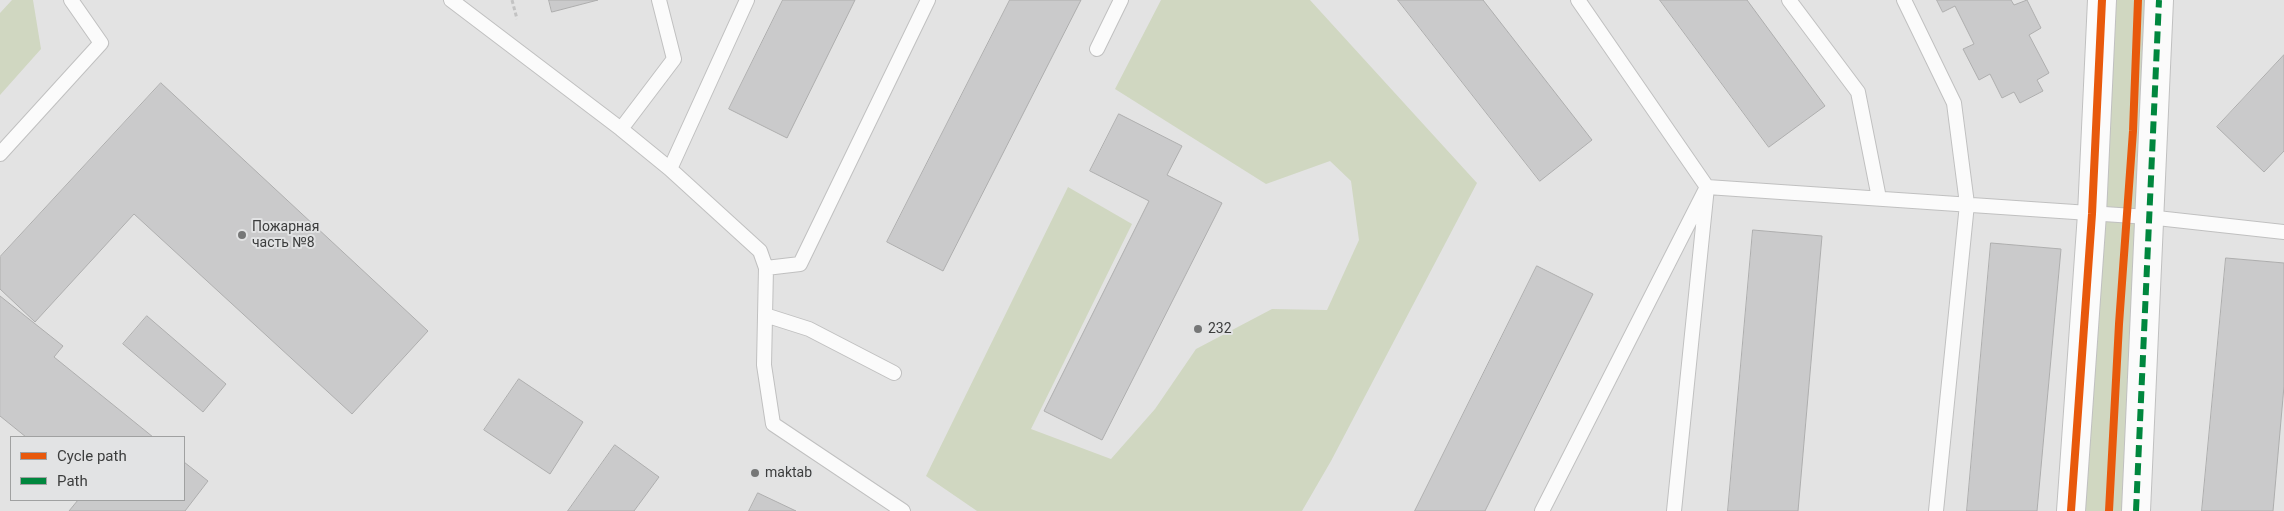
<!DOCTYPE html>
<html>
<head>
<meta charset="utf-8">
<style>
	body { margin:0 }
	#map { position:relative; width:2284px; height:511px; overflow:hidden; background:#e3e3e3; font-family:Roboto,sans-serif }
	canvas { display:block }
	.legend { position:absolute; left:10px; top:436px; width:175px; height:65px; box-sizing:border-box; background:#e2e3e4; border:1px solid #a0a1a1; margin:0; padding:6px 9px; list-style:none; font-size:15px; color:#3c3d3d }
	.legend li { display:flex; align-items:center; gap:10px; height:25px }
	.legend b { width:25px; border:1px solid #a0a1a1 }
</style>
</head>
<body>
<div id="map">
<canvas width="2284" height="511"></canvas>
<ul class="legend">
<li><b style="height:6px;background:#e8590c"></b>Cycle path</li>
<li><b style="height:6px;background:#00873e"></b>Path</li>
</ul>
</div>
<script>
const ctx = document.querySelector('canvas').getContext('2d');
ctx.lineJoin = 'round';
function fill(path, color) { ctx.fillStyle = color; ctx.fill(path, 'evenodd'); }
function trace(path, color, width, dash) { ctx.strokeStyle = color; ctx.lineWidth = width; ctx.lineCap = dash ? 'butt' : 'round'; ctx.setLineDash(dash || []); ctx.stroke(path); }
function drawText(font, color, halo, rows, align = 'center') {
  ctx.font = font + ' Roboto,sans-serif'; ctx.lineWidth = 4; ctx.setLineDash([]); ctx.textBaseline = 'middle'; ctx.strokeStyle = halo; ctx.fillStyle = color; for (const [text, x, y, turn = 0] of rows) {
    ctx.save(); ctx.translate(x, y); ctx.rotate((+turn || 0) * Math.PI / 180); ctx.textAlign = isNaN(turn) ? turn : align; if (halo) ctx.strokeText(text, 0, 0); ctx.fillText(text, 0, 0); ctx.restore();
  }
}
const green = new Path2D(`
	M12,0h21l8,49 -41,46v-82z
	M1161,0h149l167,183 -146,278 -29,50h-325l-51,-35 142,-289 64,37 -101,205 80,30 44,-50 41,-60 76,-40 55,1 32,-70 -8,-59 -21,-20 -64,23 -151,-95z
	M2102,0h57l-23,511h-65z`);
const building = new Path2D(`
	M549,0h49l-46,12z
	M783,0h72l-68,138 -58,-29z
	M1010,0h71l-138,271 -56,-29z
	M1398,0h85l109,140 -52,41z
	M1660,0h87l78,106 -56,41z
	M1937,0h74l3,5 13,-5 14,28 -12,7 20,38 -12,7 6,11 -23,12 -6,-11 -12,6 -12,-24 -11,6 -16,-31 11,-5 -19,-38 -12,6z
	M2284,55v96l-20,21 -47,-45z
	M161,83l267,248 -76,83 -218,-200 -99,108 -35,-33v-32z
	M1119,114l63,32 -15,29 55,28 -120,237 -58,-29 105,-210 -59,-30z
	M1753,230l69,6 -24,275h-70z
	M1991,243l70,6 -24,262h-70z
	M2226,258l58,5v123l-11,125h-71z
	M1537,266l56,28 -108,217h-70z
	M0,296l63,50 -9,11 99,80h-127l-26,-21z
	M147,316l79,68 -23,28 -80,-68z
	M519,379l64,43 -33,52 -66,-44z
	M615,445l44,32 -25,34h-66z
	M184,462l24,19 -23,30h-116l9,-11h106z
	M758,493l38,18h-47z`);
const path = new Path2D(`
	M512,0l5,19`);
const lane = new Path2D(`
	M451,0l170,129 49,40 90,82 6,17 -2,97 9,59 130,87
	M1789,0l69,92 21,106
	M1904,0l50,103 13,101 -31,307
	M1097,49l24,-49
	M621,129l53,-70 -15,-59
	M0,154l101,-111 -30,-43
	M670,169l77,-169
	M766,268l34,-4 128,-264
	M765,315l44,14 85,44
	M1542,511l165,-324 -129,-187
	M1674,511l33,-324 441,30 136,15`);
const street = new Path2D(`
	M2071,511l21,-297 10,-214
	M2136,511l23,-511`);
const quiet = new Path2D(`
	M2136,511l23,-511`);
const cycleway = new Path2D(`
	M2071,511l21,-297 10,-214
	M2109,511l10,-187 14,-193 5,-131`);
const markers = [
	[242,235,5,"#767777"],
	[1198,329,5,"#767777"],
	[755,473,5,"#767777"]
];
const poiNames = [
	["Пожарная",252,227],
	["часть №8",252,243],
	["232",1208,329],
	["maktab",765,473]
];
fill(green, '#d0d7c1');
fill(building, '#cacacb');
trace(building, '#aeaeae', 1);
trace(lane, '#c0c0c0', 16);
trace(street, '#c0c0c0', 30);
trace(path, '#c3c3c3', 3, [4, 2.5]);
trace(lane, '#fbfbfb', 14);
trace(street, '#fbfbfb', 28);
trace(quiet, '#00873e', 6, [12, 6]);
trace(cycleway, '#e8590c', 8);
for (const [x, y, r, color] of markers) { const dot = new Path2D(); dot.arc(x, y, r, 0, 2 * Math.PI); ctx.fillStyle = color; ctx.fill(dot); trace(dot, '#e2e3e4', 2); }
drawText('14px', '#3c3d3d', '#e2e3e4', poiNames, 'left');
</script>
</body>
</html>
